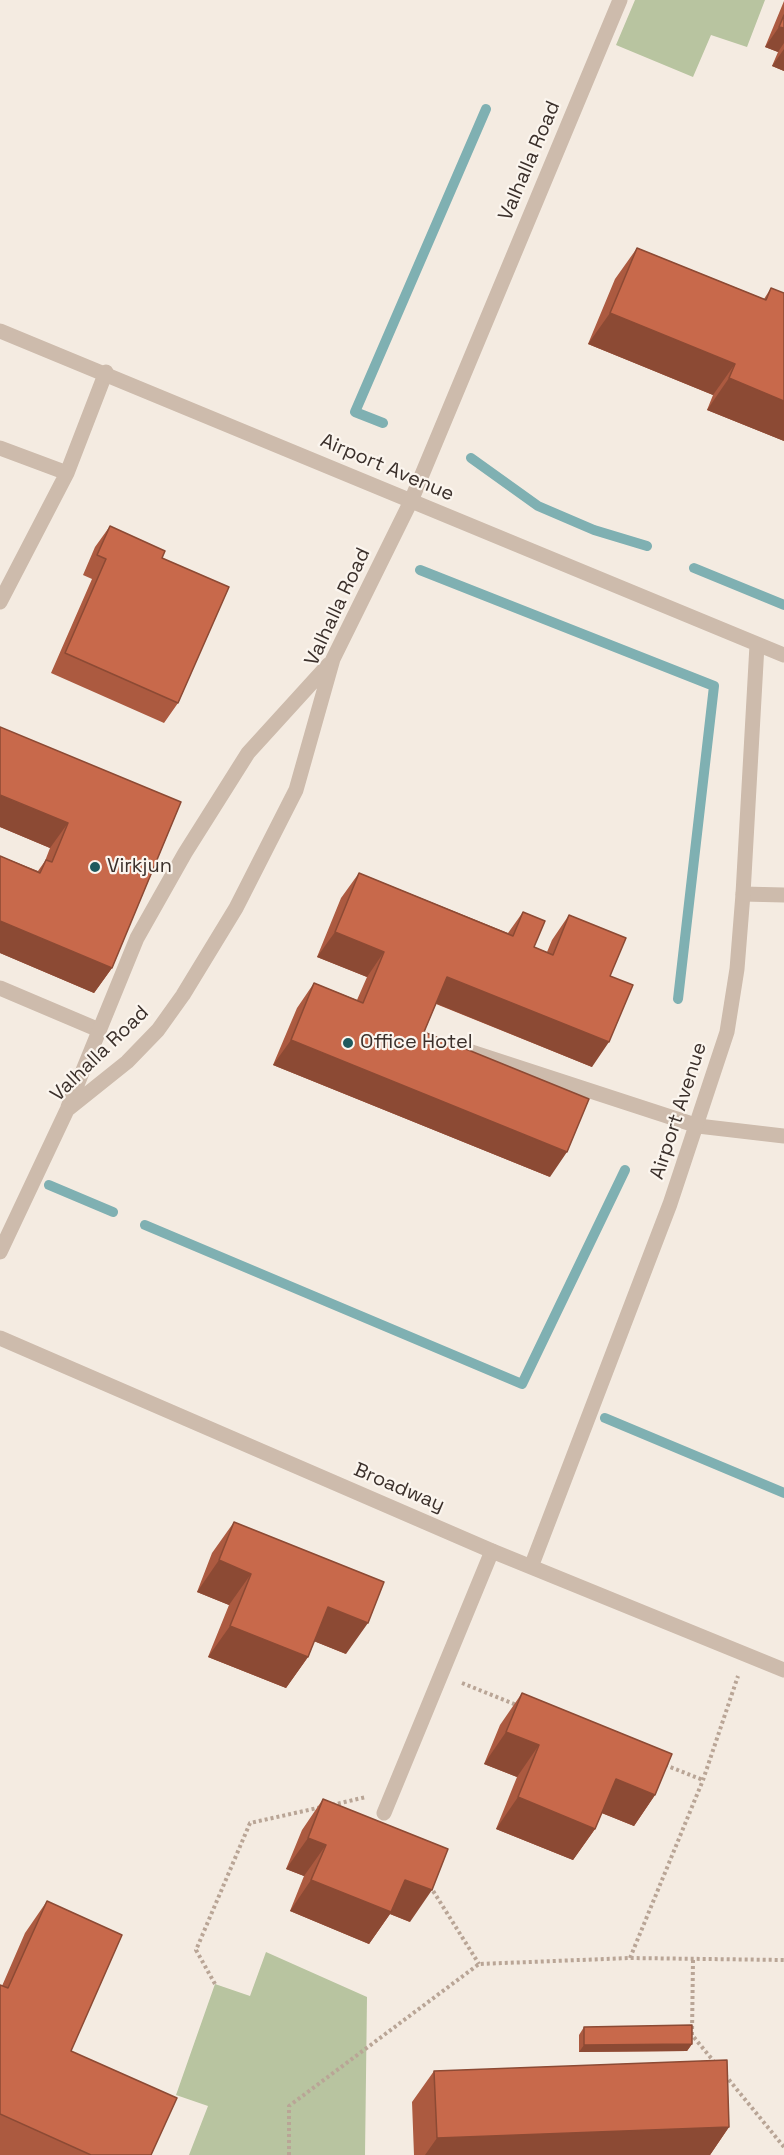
<!DOCTYPE html>
<html>
<head>
<meta charset="utf-8">
<style>
	body { margin:0 }
	canvas { display:block; background:#f4ebe1 }
</style>
</head>
<body>
<canvas width="784" height="2155"></canvas>
<script>
const ctx = document.querySelector('canvas').getContext('2d');
ctx.lineJoin = 'round';
function fill(path, color) { ctx.fillStyle = color; ctx.fill(path, 'evenodd'); }
function trace(path, color, width, dash) { ctx.strokeStyle = color; ctx.lineWidth = width; ctx.lineCap = dash ? 'butt' : 'round'; ctx.setLineDash(dash || []); ctx.stroke(path); }
function drawText(font, color, halo, rows, align = 'center') {
  ctx.font = font + ' "Space Grotesk",sans-serif'; ctx.lineWidth = 4.5; ctx.setLineDash([]); ctx.textBaseline = 'middle'; ctx.strokeStyle = halo; ctx.fillStyle = color; for (const [text, x, y, turn = 0] of rows) {
    ctx.save(); ctx.translate(x, y); ctx.rotate((+turn || 0) * Math.PI / 180); ctx.textAlign = isNaN(turn) ? turn : align; if (halo) ctx.strokeText(text, 0, 0); ctx.fillText(text, 0, 0); ctx.restore();
  }
}
const green = new Path2D(`
	M635,0h130l-18,47 -36,-12 -18,42 -77,-32z
	M266,1952l101,45 -2,158h-176l19,-49 -32,-11 39,-111 35,12z`);
const stream = new Path2D(`
	M383,423l-28,-11 131,-303
	M471,458l67,48 56,24 53,16
	M694,568l90,37
	M420,570l294,116 -36,313
	M49,1185l64,27
	M145,1225l377,159 103,-214
	M605,1418l179,75`);
const path = new Path2D(`
	M462,1683l57,23
	M665,1765l38,15
	M332,1805l34,-8
	M430,1886l49,78
	M630,1958l73,-178 35,-104
	M693,1960l-1,75 24,29
	M215,1984l-19,-34 54,-127 72,-16
	M725,2075l59,72
	M289,2155v-49l190,-142 151,-6 154,2`);
const lane = new Path2D(`
	M0,448l67,25
	M0,602l67,-129 39,-101
	M743,894l41,1
	M0,988l99,42
	M462,1049l236,77 86,10
	M384,1813l108,-262`);
const street = new Path2D(`
	M0,331l784,324
	M68,1107l69,-169 48,-85 63,-100 81,-89
	M0,1252l67,-142 60,-48 31,-32 25,-35 53,-87 60,-118 37,-131 78,-158 209,-501
	M0,1338l492,213 292,119
	M531,1567l139,-363 57,-172 10,-63 6,-75 14,-249`);
const wall = new Path2D(`
	M784,1v70l-12,-5 6,-14 -13,-5z
	M637,248l127,51 7,-11 13,153 -77,-31 6,-15 -125,-51 27,-65z
	M110,526l52,32 16,145 -14,20 -113,-50 41,-94 -9,-4 12,-28z
	M181,802l-69,166 -18,25 -94,-40v-97l38,15 7,-10 5,-13 -50,-21z
	M359,873l149,60 15,-21 11,35 13,5 5,-12 17,-25 41,61 -18,91 -156,-63 -12,28 126,145 -277,-112 24,-57 17,-25 43,17 10,-23 -50,-20 24,-59z
	M234,1522l112,132 -32,-13 -6,16 -22,31 -78,-31 21,-52 -32,-13 15,-39z
	M522,1693l133,102 -21,31 -32,-13 -7,16 -22,31 -77,-31 21,-52 -33,-13 16,-39z
	M323,1799l87,123 -20,-8 -21,30 -79,-33 14,-35 -18,-7 16,-39z
	M47,1901l24,150 80,104h-151v-170l2,1 23,-53z
	M584,2027l108,17 -5,7 -108,1v-17z
	M434,2071l295,56 -19,28h-296l-2,-53z`);
const shadedWall = new Path2D(`
	M779,27l5,1v15l-6,9 -13,-5z
	M784,49v22l-12,-5z
	M610,313l125,51 -22,31 -125,-51z
	M729,378l55,23v40l-77,-31z
	M0,795l68,28 -18,25 -50,-21z
	M0,921l112,47 -18,25 -94,-40z
	M335,932l49,20 -17,25 -50,-20z
	M447,977l162,65 -17,25 -162,-66z
	M291,1040l276,112 -17,25 -277,-112z
	M219,1560l32,14 -22,31 -32,-13z
	M328,1607l40,16 -22,31 -40,-16z
	M230,1626l78,31 -22,31 -78,-31z
	M506,1732l33,13 -22,32 -33,-13z
	M616,1779l39,16 -21,31 -40,-16z
	M518,1797l77,32 -22,31 -77,-31z
	M308,1838l18,7 -22,31 -18,-7z
	M311,1880h94l27,10 -22,32 -20,-8 -21,30 -79,-33z
	M692,2044l-5,7 -108,1 5,-7z
	M729,2127l-19,28h-285l12,-17z`);
const building = new Path2D(`
	M784,15v13l-5,-1z
	M637,248l129,52 5,-12 13,5v108l-55,-23 6,-14 -125,-51z
	M110,526l55,25 -3,7 67,29 -51,116 -113,-50 41,-94 -9,-4z
	M0,727l181,75 -69,166 -112,-47v-65l40,17 6,-13 6,2 16,-39 -68,-28z
	M359,873l154,63 10,-24 22,9 -11,26 19,8 16,-40 57,23 -16,38 23,9 -24,57 -162,-65 -23,55 165,67 -22,53 -276,-112 23,-57 49,20 21,-51 -49,-20z
	M234,1522l150,60 -16,41 -40,-16 -20,50 -78,-31 21,-52 -32,-14z
	M522,1693l150,61 -17,41 -39,-16 -21,50 -77,-32 21,-52 -33,-13z
	M323,1799l125,50 -16,41 -27,-10 -14,32 -80,-32 15,-35 -18,-7z
	M47,1901l75,34 -51,116 106,47 -26,57h-60l-91,-41v-129l8,3z
	M692,2025v19l-108,1v-18z
	M727,2060l2,67 -292,11 -3,-67z`);
const markers = [
	[95,867,6,"#1f5a5e"],
	[348,1043,6,"#1f5a5e"]
];
const streetNames = [
	["Valhalla Road",530,161,-67],
	["Airport Avenue",387,468,23],
	["Valhalla Road",338,607,-65],
	["Valhalla Road",100,1054,-44],
	["Airport Avenue",679,1111,-72],
	["Broadway",399,1488,23]
];
const poiNames = [
	["Virkjun",107,867],
	["Office Hotel",360,1043]
];
fill(green, '#b8c4a0');
trace(stream, '#7fb0b2', 10);
trace(path, '#b9a596', 4, [3, 3]);
trace(lane, '#cdbbac', 15);
trace(street, '#cdbbac', 15);
fill(wall, '#ac5a40');
fill(shadedWall, '#8c4a34');
fill(building, '#c8694b');
trace(building, '#8c4a34', 1.5);
for (const [x, y, r, color] of markers) { const dot = new Path2D(); dot.arc(x, y, r, 0, 2 * Math.PI); ctx.fillStyle = color; ctx.fill(dot); trace(dot, '#fbf5ee', 2); }
drawText('20px', '#3b302b', '#fbf5ee', streetNames);
drawText('20px', '#3b302b', '#fbf5ee', poiNames, 'left');
</script>
</body>
</html>
